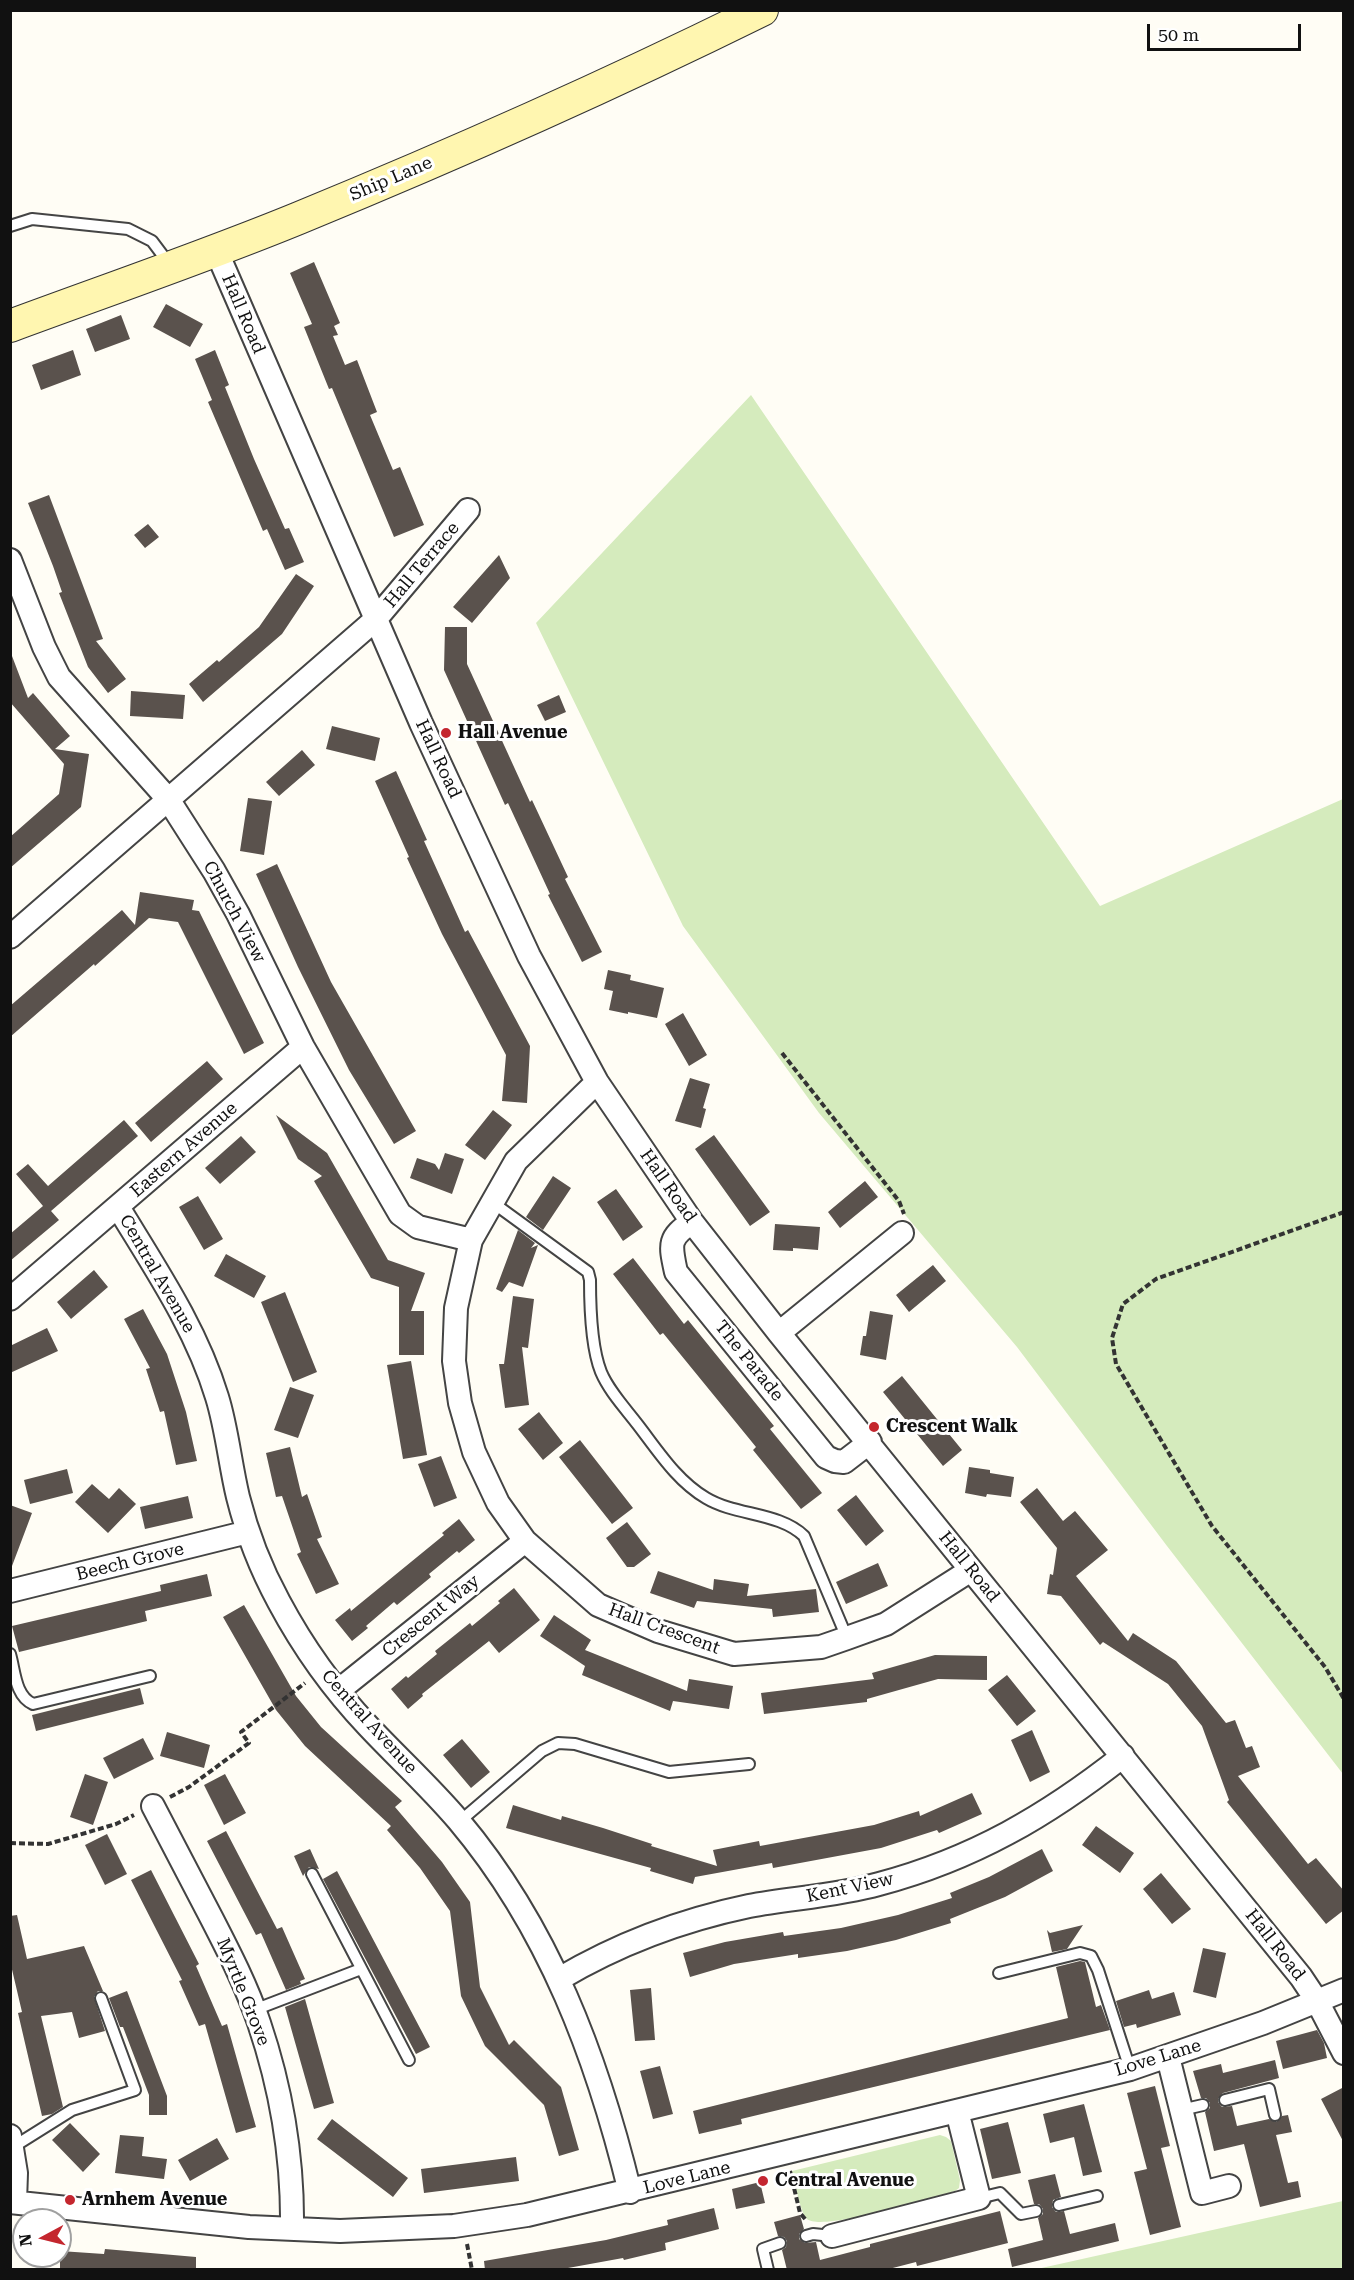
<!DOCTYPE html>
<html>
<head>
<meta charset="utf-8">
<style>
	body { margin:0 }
	#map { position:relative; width:1354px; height:2280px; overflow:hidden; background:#fffdf5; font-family:"Roboto Serif",serif }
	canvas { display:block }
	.frame { position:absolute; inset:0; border:12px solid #111; pointer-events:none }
	.north { position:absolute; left:12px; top:2208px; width:60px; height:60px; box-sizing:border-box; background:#fff; border:2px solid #a0a0a0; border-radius:50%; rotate:263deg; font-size:16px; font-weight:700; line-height:24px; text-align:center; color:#111 }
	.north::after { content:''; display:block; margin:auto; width:21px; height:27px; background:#c4262e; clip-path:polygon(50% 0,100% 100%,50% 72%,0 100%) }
	.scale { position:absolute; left:1147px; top:24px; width:154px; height:27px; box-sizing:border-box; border:3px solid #111; border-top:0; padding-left:8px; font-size:18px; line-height:21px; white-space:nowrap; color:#111; -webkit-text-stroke:4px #fff; paint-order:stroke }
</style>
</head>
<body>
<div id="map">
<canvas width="1354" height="2280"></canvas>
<div class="frame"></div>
<div class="north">N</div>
<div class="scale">50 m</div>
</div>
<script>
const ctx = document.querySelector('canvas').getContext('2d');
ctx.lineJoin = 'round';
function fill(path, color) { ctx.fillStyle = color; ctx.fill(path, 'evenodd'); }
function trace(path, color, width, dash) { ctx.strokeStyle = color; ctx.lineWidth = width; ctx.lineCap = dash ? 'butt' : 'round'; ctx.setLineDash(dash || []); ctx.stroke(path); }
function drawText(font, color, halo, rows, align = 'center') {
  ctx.font = font + ' "Roboto Serif",serif'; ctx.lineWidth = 6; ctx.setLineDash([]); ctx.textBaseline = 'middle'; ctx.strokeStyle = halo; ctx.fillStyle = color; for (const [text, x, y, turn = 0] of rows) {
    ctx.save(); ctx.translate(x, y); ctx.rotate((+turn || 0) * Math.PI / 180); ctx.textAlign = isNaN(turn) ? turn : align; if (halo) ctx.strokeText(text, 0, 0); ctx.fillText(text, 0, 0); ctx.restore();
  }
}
const green = new Path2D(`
	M751,395l349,511 243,-107v975l-176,-228 -150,-199 -198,-234 -136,-187 -147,-303z
	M940,2135l6,2 5,4 9,39 -1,8 -4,3c-23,7 -133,41 -148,28 -7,-7 -12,-37 -15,-48z
	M1343,2201v68h-306z`);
const building = new Path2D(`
	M314,262l26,61 -6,3 4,9 -5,1 12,29 12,-5 20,52 -7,3 23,55 7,-3 24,58 -30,12 -62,-149 -3,1 -25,-62 8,-3 -22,-51z
	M166,304l37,20 -13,23 -37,-20z
	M121,315l9,24 -35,13 -9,-23z
	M73,350l8,25 -40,15 -9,-25z
	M215,350l14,35 -4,2 29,72 31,70 4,-1 15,34 -19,8 -18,-41 -4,2 -55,-129 4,-2 -17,-41z
	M49,495l54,144 -7,2 30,38 -18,14 -20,-26 -29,-74 3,-1 -9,-26 -25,-63z
	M148,524l11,13 -14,11 -11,-13z
	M499,555l11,23 -38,45 -19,-16z
	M296,574l18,12 -32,48 -79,68 -14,-18 28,-24 2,2 40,-35z
	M445,627h22v37l63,138 2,-2 36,77 -3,2 37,73 -20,10 -34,-67 2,-1 -42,-91 -3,2 -61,-135z
	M12,656l16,42 5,-5 37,43 -15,13 34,5 -8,53 -71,61v-31l49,-43 5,-30 -54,-62z
	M131,691l54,4 -2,24 -53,-3z
	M559,695l7,17 -21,9 -8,-16z
	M332,726l48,12 -5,23 -49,-12z
	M302,750l13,15 -36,31 -13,-14z
	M396,771l31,69 -3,1 41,91 3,-2 62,116 -3,57 -25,-2 4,-46 -64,-121 -35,-76 2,-1 -34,-76z
	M248,798l24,3 -8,54 -24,-4z
	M277,864l54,118 85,149 -22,13 -45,-74 -51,-103 -42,-93z
	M140,892l54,8 -2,10 7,1 65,132 -20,11 -66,-132 -29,-4 -54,48 -1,-2 -84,73v-31l112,-96 13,15z
	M608,970l23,5 -1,5 34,8 -7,30 -29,-6v2l-19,-4 4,-19 -9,-2z
	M683,1013l24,42 -18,11 -24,-42z
	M207,1061l16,18 -72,63 -16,-19z
	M690,1078l20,6 -7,24 3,1 -5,19 -26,-7z
	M493,1110l19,15 -27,35 -20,-15z
	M276,1115l51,38 61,107 37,13 -14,38h13v44h-25v-68l-28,-9 -57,-97 8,-5 -24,-17z
	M124,1120l14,16 -87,75 8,9 -49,41v-27l33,-28 -27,-32 12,-10 20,22z
	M714,1135l56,77 -20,14 -55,-77z
	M241,1136l15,16 -36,32 -15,-16z
	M445,1153l19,6 -12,35 -42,-16 7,-20 18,6 4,6z
	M553,1176l18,12 -28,42 -17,-13z
	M865,1181l13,16 -38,31 -12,-16z
	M616,1189l27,38 -20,14 -26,-39z
	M198,1196l25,43 -19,11 -25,-43z
	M775,1224l45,3 -2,23 -25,-2v3l-20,-1z
	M518,1230l17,13 -4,5 7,-3 -15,42 -14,-5 -7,10 -6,-3z
	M226,1254l40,22 -12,22 -40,-22z
	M633,1258l51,66 4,-4 86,106 -4,3 52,64 -21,16 -48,-59 3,-3 -93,-114 -3,2 -47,-61z
	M933,1265l13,16 -37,31 -13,-17z
	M94,1270l14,17 -37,32 -14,-17z
	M285,1292l32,80 -24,10 -32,-80z
	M513,1296l21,3 -6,49 -6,-1 7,58 -24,3 -6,-44h5z
	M143,1309l24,45 19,58 11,49 -21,4 -12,-54 -4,1 -14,-43 4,-1 -26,-49z
	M870,1311l23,4 -7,45 -26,-5 3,-19h3z
	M47,1328l11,23 -48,22v-27z
	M411,1361l16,94 -24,4 -16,-94z
	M902,1376l60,74 -19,16 -60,-74z
	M290,1387l24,8 -16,43 -24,-8z
	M539,1412l24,31 -20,17 -25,-31z
	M580,1440l53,68 -21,16 -53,-67z
	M290,1447l12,50 5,-3 15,43 -5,2 22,45 -23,10 -19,-40 4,-2 -19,-56 -6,1 -10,-44z
	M441,1456l16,42 -23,9 -16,-43z
	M969,1467l21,3v3l24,4 -3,20 -24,-3 -1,3 -21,-4z
	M67,1469l6,24 -43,11 -6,-24z
	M92,1484l17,15 10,-11 17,16 -28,29 -33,-31z
	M1037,1488l26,33 12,-10 33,39 -32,26 52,65 5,-8 43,28 50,62 9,-3 11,28 6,-2 8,21 -22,9 70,88 8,-6 28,33v19l-18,14 -99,-122 2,-2 -27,-74 -34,-42 -65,-42 -3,3 -39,-49 -14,-2 3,-20 3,1 4,-27 -37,-46z
	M856,1495l28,36 -18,15 -29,-36z
	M188,1496l5,22 -48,11 -5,-22z
	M10,1505l22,8 -20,53 -2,-1z
	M459,1519l16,21 -16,13 -2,-2 -28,23 2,3 -34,28 -3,-3 -28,24 2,2 -16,13 -17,-21 15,-12 1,3 93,-76 -2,-2z
	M627,1522l24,32 -17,13h-7l-21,-29z
	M878,1563l10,23 -42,18 -10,-22z
	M658,1571l55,19 1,-11 35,5 -2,12 69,-7 3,23 -46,5 -1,-8 -75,-8 -3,7 -44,-15z
	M207,1574l5,22 -67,15 2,10 -128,31 -7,-26 149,-35 -1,-6z
	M514,1588l26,32 -41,33 -10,-12 -67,53 1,2 -15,13 -17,-20 15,-13 2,2 29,-24 -2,-3 35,-28 2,3 28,-23 -2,-2z
	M244,1605l52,91 25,31 81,74 -7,6 47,55 28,40 10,85 29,58 5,-5 47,47 18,63 -20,6 -15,-51 -59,-59 -24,-50 -11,-85 -30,-43 -33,-38 4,-4 -86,-80 -29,-36 -53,-93z
	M554,1615l37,25 -6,10 102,41 2,-12 44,7 -4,23 -56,-8 -3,10 -88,-36 3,-9 -45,-30z
	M935,1655l52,1v24l-49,-1 -71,20v3l-103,12 -3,-21 113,-14 -2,-6z
	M1007,1675l29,36 -19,15 -29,-36z
	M140,1688l4,16 -108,27 -4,-16z
	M1032,1730l18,42 -20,10 -19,-42z
	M167,1732l43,13 -6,23 -44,-12z
	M143,1738l11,21 -40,20 -11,-21z
	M462,1739l28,33 -19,16 -28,-33z
	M85,1774l23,8 -15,43 -23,-8z
	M225,1774l21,39 -22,12 -20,-40z
	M972,1793l10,21 -43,19 -2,-3 -56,18 -108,20 -1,-5 -77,14 -2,7 -43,-13 1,-3 -145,-40 7,-23 48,15 1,-4 41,12 49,16 -1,2 66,20 -4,-16 46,-9 1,5 114,-21 45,-14 1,5z
	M1096,1826l38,27 -14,20 -38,-28z
	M226,1831l51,98 5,-2 23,52 -5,2 1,3 -15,6 -25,-57 -5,2 -49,-94z
	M107,1834l20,40 -22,11 -20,-40z
	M310,1849l9,20 -10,-2 -6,9 -9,-20z
	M1042,1849l11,22 -48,26 -55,22 1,4 -55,17 -49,11 -49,7v-4l-64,10 -44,13 -7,-24 42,-11 58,-10 1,4 57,-8 57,-13 54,-17 -2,-5 39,-16z
	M151,1870l48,94 -3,2 26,60 5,-2 29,103 -20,6 -31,-109 -6,2 -20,-45 3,-1 -51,-100z
	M337,1871l93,176 -14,7 -93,-175z
	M1161,1873l30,36 -19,15 -29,-35z
	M17,1915l10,44 57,-13 19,45h-5l-4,6 11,34 -26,7 -7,-26 -31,4 22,91 -11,7 -10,2 -24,-103 4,-1 -12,-51v-45z
	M1083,1925l-16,24 -15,3 -5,-22 3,3z
	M1203,1948l23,5 -10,45 -23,-6z
	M1080,1961l5,1 11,45 5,-2 9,25 -369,89 1,5 -43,10 -6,-23 375,-93 -12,-51z
	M651,1988l4,52 -20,1 -5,-51z
	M1149,1990l3,9 22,-7 7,23 -44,13 -1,-4 -12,3 -8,-26z
	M127,1991l40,105v19h-18v-20l-26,-68h-3l-11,-29z
	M305,1999l29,104 -20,6 -29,-102z
	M1317,2030l7,13 3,15 -44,11 -7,-28z
	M1275,2060l4,18 -56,15 -5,6v3l4,5 10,-1 5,20 32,-7 7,3 6,-6 6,-1 4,17 -16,3 12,48 10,-2 3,16 -41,10 -16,-63 -30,7 -9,-39 5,-4v-5l-4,-5h-5l-8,-27 28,-7 2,9z
	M660,2066l13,48 -20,5 -13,-48z
	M1155,2086l15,60 -9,2 20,79 -31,8 -16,-63 13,-3 -20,-76z
	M1344,2087v56l-23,-44z
	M1084,2104l18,68 -19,4 -9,-39 -24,6 -7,-29z
	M332,2119l76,59 -15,19 -76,-58z
	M1008,2122l13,51 -29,6 -12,-50z
	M70,2123l30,31 -17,18 -31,-32z
	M120,2135l24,2 -2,19 25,3 -3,20 -49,-6z
	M217,2138l12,21 -39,22 -12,-21z
	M516,2157l3,24 -95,12 -3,-24z
	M1055,2174l6,23 -8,3 -1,7 4,5 8,-1 6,23 45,-11 4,18 -107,26 -4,-18 35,-9 -5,-22 5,-4v-5l-4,-5h-5l-6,-24z
	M760,2182l5,21 -29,6 -4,-20z
	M714,2208l5,21 -54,14 1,7 -42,10 -1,-2 -66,12h-72l-1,-9 122,-21 62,-15 -1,-5z
	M1000,2211l8,32 -91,23 -1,-4 -31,8h-98l-5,-20 4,-3 1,-6 -3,-4 -6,-1 -4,-14 26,-7 4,14 -5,5v5l6,4 11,-1 4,18 50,-13v-3z
	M105,2249l91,8v13h-136v-19l44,3z`);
const path = new Path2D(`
	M782,1053l117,148 5,13
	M1344,1212l-188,67 -33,25 -11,34 4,26 96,162 113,141 19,32
	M170,1797l19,-10 60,-44 -8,-11 64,-49
	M10,1843l38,1 68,-20 18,-9
	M790,2171l10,42 6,7
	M467,2244l5,26`);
const lane = new Path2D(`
	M10,226l22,-7 96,10 24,12 18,24
	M492,1202l96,70 2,8c0,27 1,67 11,92 8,19 24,36 37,53 20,26 39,56 68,73 30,18 73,14 98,38l43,102
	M10,1654c5,17 5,42 23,50l117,-28
	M459,1822l83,-71 16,-8 17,1 94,28 80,-8
	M312,1874l97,186
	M999,1973l81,-20 11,3 7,14 32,99
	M254,2010l107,-41
	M1225,2100l44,-11 6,26
	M1181,2110l22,-5
	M13,2147l59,-37 63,-20 -34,-92
	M979,2198l21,-5 21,21 15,-3
	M1059,2205l38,-9
	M806,2236l7,-2 19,2
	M768,2270l-5,-21 17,-6`);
const street = new Path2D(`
	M216,250l205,473 108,233 68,126 95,140 87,111 522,644 16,24 27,52
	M10,560l34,87 15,30 109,122 46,72 24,43 65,133 97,167 18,13 53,13
	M10,937l365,-317 93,-110
	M597,1082l-81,79 -45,79 -15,68 -2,53 6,42 14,49 24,51 27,38 73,64 60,26 76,23 87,-7 26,-9 39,-14 85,-54
	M118,1207c37,61 78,121 99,190 10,32 13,67 21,100 9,36 23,72 41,105 24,45 54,87 89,124 30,32 62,61 90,94 91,108 139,237 172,372
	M692,1222c-24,16 -22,22 -16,50l150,185 9,4 9,1 26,-20
	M10,1299l293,-252
	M779,1333l123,-100
	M10,1591l238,-59
	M338,1691l187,-150
	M153,1806c19,37 39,75 59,113 17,33 35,68 47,104 22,65 34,137 33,206
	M559,1979c59,-35 123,-59 190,-73 43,-8 87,-10 130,-22 94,-25 168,-68 244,-128
	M1168,2057l34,136 27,-7
	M10,2136l6,37 -1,29
	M10,2202l239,25 91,4 114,-5 73,-11 603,-146 133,-46 81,-33
	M832,2236l147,-38 -22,-87`);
const secondary = new Path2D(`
	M10,326c97,-36 194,-69 289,-108 156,-64 311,-133 463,-208`);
const markers = [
	[446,733,6,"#c4262e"],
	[874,1427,6,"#c4262e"],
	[763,2181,6,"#c4262e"],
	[70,2200,6,"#c4262e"]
];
const streetNames = [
	["Ship Lane",391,179,-23],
	["Hall Road",243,314,67],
	["Hall Terrace",422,565,-50],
	["Hall Road",438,759,65],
	["Church View",234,912,62],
	["Eastern Avenue",184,1150,-41],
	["Hall Road",668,1186,55],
	["Central Avenue",157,1274,60],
	["The Parade",749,1361,51],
	["Beech Grove",130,1562,-14],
	["Hall Road",969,1567,51],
	["Crescent Way",431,1616,-39],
	["Hall Crescent",664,1629,20],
	["Central Avenue",369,1722,48],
	["Kent View",850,1888,-12],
	["Hall Road",1275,1945,52],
	["Myrtle Grove",243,1992,68],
	["Love Lane",1158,2058,-17],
	["Love Lane",687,2178,-14]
];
const poiNames = [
	["Hall Avenue",458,733],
	["Crescent Walk",886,1427],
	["Central Avenue",775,2181],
	["Arnhem Avenue",82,2200]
];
fill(green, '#d5ebbd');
fill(building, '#5a524d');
trace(lane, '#444', 14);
trace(street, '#444', 26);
trace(secondary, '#333', 34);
trace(path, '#333', 4, [6, 3]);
trace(lane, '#fff', 10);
trace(street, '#fff', 22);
trace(secondary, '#fff6b0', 32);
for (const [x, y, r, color] of markers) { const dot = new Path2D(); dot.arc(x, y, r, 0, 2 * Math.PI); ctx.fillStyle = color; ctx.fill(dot); trace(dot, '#fff', 2); }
drawText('18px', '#111', '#fff', streetNames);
drawText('bold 18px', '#111', '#fff', poiNames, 'left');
</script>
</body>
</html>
